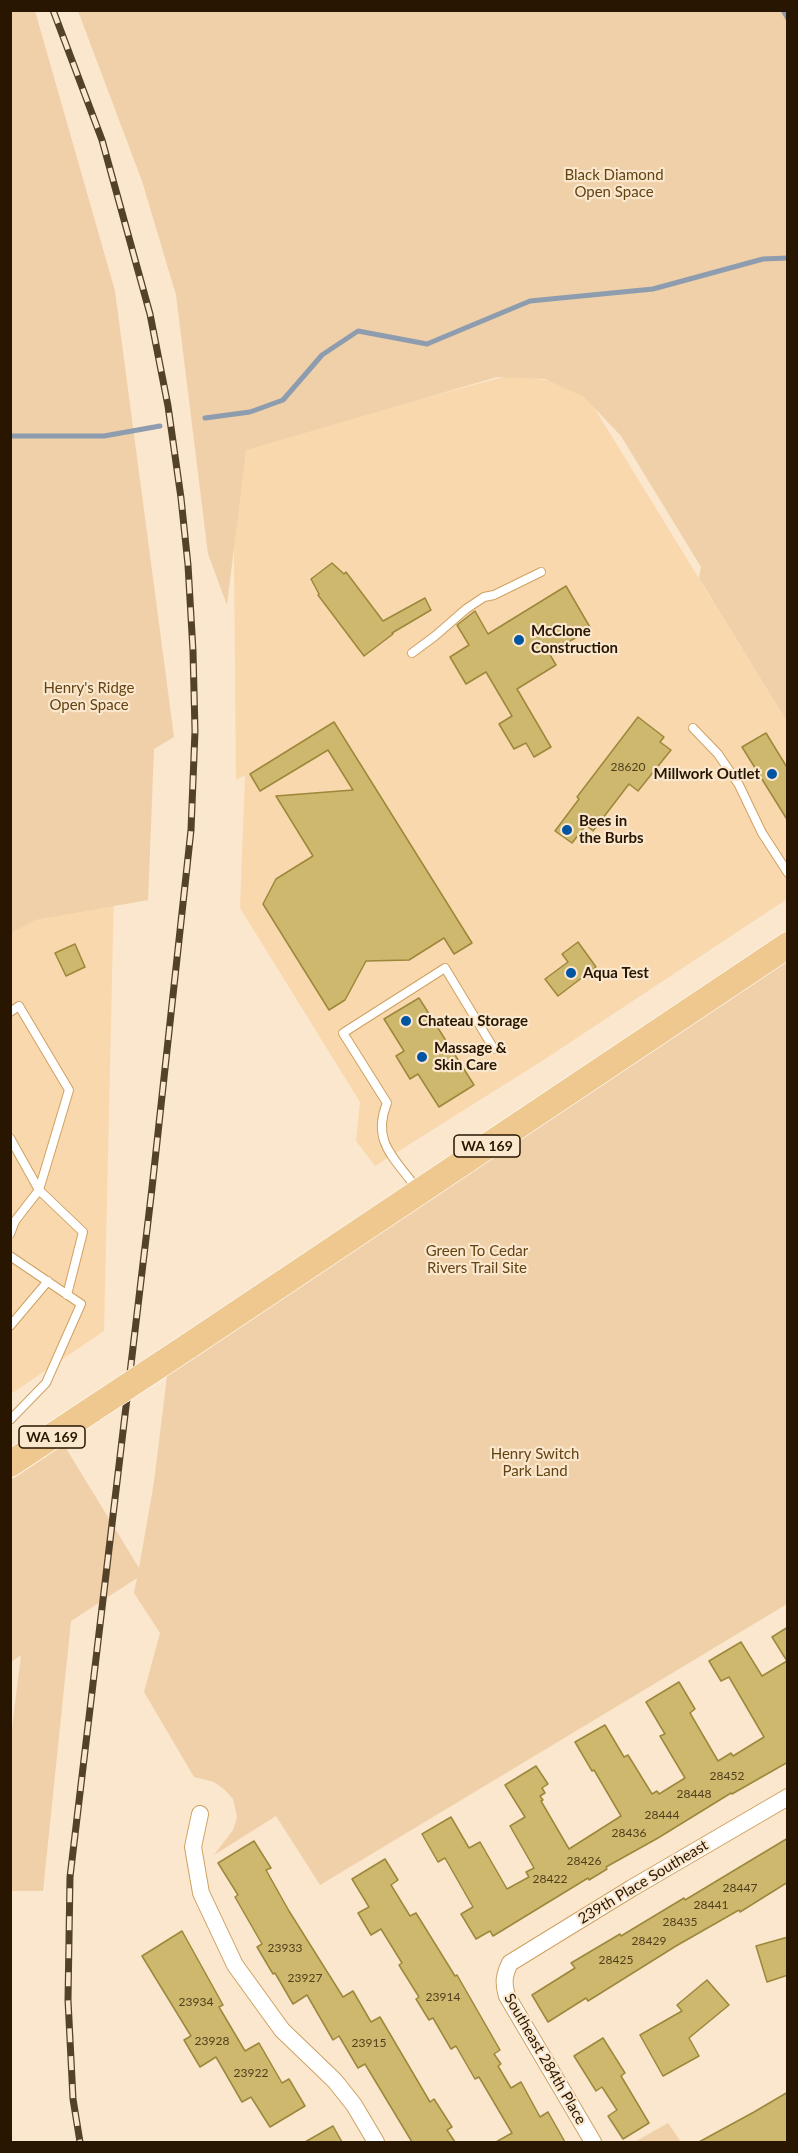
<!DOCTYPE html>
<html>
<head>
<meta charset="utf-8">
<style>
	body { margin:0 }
	#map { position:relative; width:798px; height:2153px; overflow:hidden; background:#fae7cd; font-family:Lato,sans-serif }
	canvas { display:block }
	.frame { position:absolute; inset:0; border:12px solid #281600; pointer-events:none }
</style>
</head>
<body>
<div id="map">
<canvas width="798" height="2153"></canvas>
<div class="frame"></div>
</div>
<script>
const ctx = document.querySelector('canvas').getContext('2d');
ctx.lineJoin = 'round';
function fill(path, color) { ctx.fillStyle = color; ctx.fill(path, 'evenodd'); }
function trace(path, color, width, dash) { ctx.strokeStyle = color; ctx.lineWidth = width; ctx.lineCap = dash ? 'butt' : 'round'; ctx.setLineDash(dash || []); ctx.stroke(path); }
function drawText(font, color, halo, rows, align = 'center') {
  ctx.font = font + ' Lato,sans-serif'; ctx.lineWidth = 4.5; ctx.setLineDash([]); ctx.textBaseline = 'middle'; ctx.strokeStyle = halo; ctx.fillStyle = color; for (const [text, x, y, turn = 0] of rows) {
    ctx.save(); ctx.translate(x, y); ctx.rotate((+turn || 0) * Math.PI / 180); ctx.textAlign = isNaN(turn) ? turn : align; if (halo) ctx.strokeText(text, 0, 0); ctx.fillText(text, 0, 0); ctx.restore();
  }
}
const built = new Path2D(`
	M511,375l41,6 35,15 200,326v177l-242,160 -170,107 -19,-25 4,-39 -120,-194 5,-133 -9,5 -3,-331z
	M115,844l-11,487 -93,63v-493z`);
const green = new Path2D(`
	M35,11l80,280 59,446 -20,12 -6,151 -113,20 -24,13 -1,-922z
	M78,11h709v711l-88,-144 2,-11 -80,-131 -37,-39 -39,-18 -48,-2 -251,73 -19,155 -19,-51 -32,-259 -34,-114z
	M787,961v643l-467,281 -44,-69 -62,39 19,-25 4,-12 -1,-6 -3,-13 -8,-9 -11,-8 -20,-5 -50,-85 16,-59 -26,-40 3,-15 -66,43 -28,270h-32l-1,-147 11,-89 -10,7v-182l53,-35 75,123 15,-86 13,-106z
	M668,2123l13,19h-46z`);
const stream = new Path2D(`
	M783,10l5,9
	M205,418l45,-6 33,-12 39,-45 36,-24 69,13 103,-43 123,-12 110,-30 25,-1
	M10,436h94l56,-10`);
const building = new Path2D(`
	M332,563l12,11 2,-2 37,49 42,-23 6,12 -39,23 1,1 -29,22 -46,-61 1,-1 -8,-15z
	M566,586l25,43 -42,24 7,12 -39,24 34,58 -17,10 -8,-14 -12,6 -15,-25 13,-8 -26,-44 -20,12 -16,-27 19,-12 -12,-20 18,-14 13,23z
	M638,717l26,20 -4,5 11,8 -33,41 -9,-7 -36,47 -7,-6 -14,18 -17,-12 24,-32 -2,-2z
	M334,722l138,221 -18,11 -10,-16 -35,22 -43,1 -21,39 -16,10 -66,-106 13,-25 37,-23 -37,-60 77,-6 -25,-40 -68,41 -10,-17z
	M766,733l22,36v52l-46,-74z
	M578,942l18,25 -38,29 -13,-17 23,-17 -6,-8z
	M75,944l10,23 -19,9 -11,-23z
	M419,998l55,87 -35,22 -21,-33 -8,5 -14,-23 8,-5 -20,-32z
	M788,1627v135l-56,32 -1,-1 -73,45 -52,29 1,2 -18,11 -1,-2 -95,58 -3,-5 -14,8 -15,-25 12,-7 -28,-49 -7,4 -16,-28 29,-17 18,31 11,-6 27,47 22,-12 -3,-5 8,-4 -24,-42 15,-9 -20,-32 31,-19 12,18 -6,4 3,5 -5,3 3,4 -2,1 28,48 52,-33 -27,-46 -2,1 -17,-29 30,-17 19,32 4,-2 24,39 5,-3 2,3 26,-16 -25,-42 5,-2 -19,-32 33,-20 16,27 -5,4 28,48 13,-8 2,3 31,-19 -35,-60 -8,4 -12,-20 32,-19 21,34 25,-15 -15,-24z
	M788,1838v44l-48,30 -1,-2 -63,36 -88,55 -2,-3 -38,24 -16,-27 43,-27 -4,-5 49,-29 1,2 63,-38 1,2z
	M254,1841l17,27 -5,2 23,41 54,86 10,-6 18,31 9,-5 50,85 4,-3 18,28 -5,3 8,12h-43l-47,-78 -7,4 -19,-32 -6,4 -26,-45 -14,9 -18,-31 -2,1 -16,-27 5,-3 -27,-47 3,-2 -20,-32z
	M385,1859l13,21 -7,5 19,31 6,-3 39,63 2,-1 43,75 -6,4 7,10 -3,2 13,22 10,-6 19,35 8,-5 17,30h-69l16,-9 -33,-56 -4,2 -19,-33 -5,3 -18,-31 -4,2 -13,-21 3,-2 -20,-32 3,-2 -21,-34 -10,6 -13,-22 11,-6 -17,-28z
	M182,1931l41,74 -4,2 26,44 14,-8 23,40 7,-4 16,27 -35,21 -19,-30 -9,5 -26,-45 -16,10 -16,-27 7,-4 -49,-80z
	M788,1937v38l-21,7 -11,-36z
	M707,1980l22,25 -40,33 10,18 -36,20 -23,-41 42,-24 -5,-6z
	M603,2038l22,35 -4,3 28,47 -26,16 -15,-23 9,-6 -15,-23 -6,4 -22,-35z
	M788,2092v50h-89l55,-30z
	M333,2126l9,16h-37z`);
const lane = new Path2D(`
	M412,653l23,-17 31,-27 18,-12 10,-2 47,-23
	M693,728l25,26 21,31 23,48 26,40
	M10,1012l9,-6 50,84 -30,100 -24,31 -5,13
	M10,1138l29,52 44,42 -16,63
	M417,1189c-22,-31 -46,-47 -30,-86l-44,-70 102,-65 49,81
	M10,1256l71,48 -35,79 -36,37
	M10,1326l38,-45`);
const street = new Path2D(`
	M200,1814l-7,33 8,46 34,72 47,65 53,51 19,24 22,37
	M593,2142l-86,-146c-4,-13 -3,-21 3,-33l122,-75 156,-91`);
const primary = new Path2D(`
	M187,1347l601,-402
	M10,1464l83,-55`);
const rail = new Path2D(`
	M53,10l49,130 48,174 18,92 13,92 7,67 5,86 2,80 -4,99 -39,358 -82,689 -2,123 5,99 7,43`);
const primaryBridge = new Path2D(`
	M93,1409l94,-62`);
const markers = [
	[519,640,6,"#0055a3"],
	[772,774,6,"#0055a3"],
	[567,830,6,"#0055a3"],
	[571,973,6,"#0055a3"],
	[406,1021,6,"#0055a3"],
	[422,1057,6,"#0055a3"]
];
const numberNames = [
	["28620",628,767],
	["28452",727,1776],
	["28448",694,1794],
	["28444",662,1815],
	["28436",629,1833],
	["28426",584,1861],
	["28422",550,1879],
	["28447",740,1888],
	["28441",711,1905],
	["28435",680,1922],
	["28429",649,1941],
	["23933",285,1948],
	["28425",616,1960],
	["23927",305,1978],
	["23914",443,1997],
	["23934",196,2002],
	["23928",212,2041],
	["23915",369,2043],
	["23922",251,2073]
];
const shields = [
	[487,1146,66],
	[52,1437,66]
];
const shieldNames = [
	["WA 169",487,1146],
	["WA 169",52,1437]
];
const parkNames = [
	["Black Diamond",614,175],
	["Open Space",614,192],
	["Henry's Ridge",89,688],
	["Open Space",89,705],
	["Green To Cedar",477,1251],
	["Rivers Trail Site",477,1268],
	["Henry Switch",535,1454],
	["Park Land",535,1471]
];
const poiNames = [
	["McClone",531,631],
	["Construction",531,648],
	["Millwork Outlet",760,774,"right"],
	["Bees in",579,821],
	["the Burbs",579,838],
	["Aqua Test",583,973],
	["Chateau Storage",418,1021],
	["Massage &",434,1048],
	["Skin Care",434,1065]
];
const streetNames = [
	["239th Place Southeast",643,1882,-31],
	["Southeast 284th Place",545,2059,60]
];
fill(built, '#f9d8ae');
fill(green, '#efd0a8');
trace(stream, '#8d9cae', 5);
fill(building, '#cdb86e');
trace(building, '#9c873a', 1.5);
trace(lane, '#d0a161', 10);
trace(street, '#d0a161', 18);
trace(primary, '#fff', 27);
trace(lane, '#fff', 8);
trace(street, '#fff', 16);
trace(primary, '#eec88f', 26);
trace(rail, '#53412a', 7);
trace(rail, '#fae7cd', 4.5, [14]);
trace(primaryBridge, '#fff', 27, []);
trace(primaryBridge, '#eec88f', 26);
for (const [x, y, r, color] of markers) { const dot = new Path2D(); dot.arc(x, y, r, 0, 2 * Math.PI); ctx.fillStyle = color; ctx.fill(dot); trace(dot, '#fae7cd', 2); }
drawText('12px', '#513e1c', null, numberNames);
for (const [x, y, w] of shields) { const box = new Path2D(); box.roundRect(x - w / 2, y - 11, w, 22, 4.5); ctx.fillStyle = '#fae7cd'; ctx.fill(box); trace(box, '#281600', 1.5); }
drawText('bold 14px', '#281600', null, shieldNames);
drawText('15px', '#634312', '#fae7cd', parkNames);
drawText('bold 15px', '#281600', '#fae7cd', poiNames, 'left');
drawText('15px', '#281600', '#fae7cd', streetNames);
</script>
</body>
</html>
